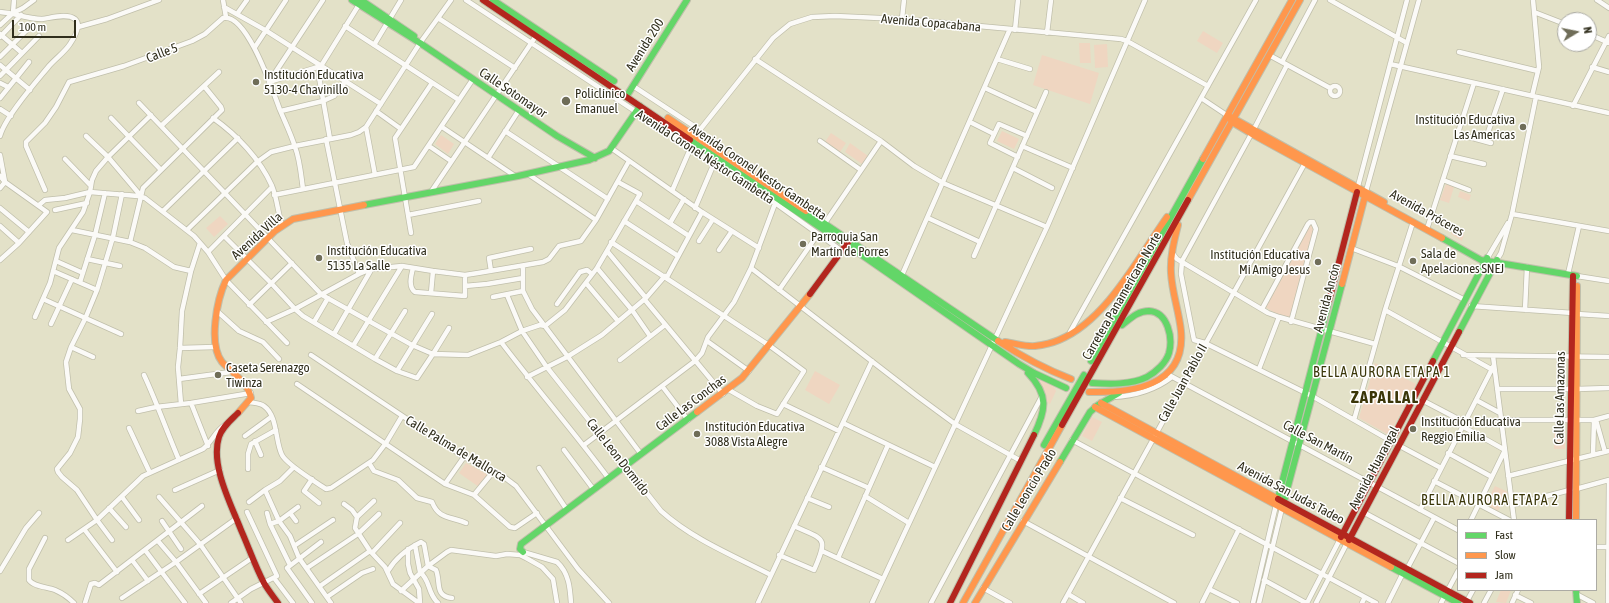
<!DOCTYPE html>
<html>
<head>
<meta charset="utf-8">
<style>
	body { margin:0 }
	#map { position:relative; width:1609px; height:603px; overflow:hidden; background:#e3e1c8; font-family:"Asap Condensed",sans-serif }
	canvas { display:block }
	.legend { position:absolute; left:1457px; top:519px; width:140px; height:72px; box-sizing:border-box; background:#fff; border:1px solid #acaba4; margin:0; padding:5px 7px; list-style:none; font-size:12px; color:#302e1c }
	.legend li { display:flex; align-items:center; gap:8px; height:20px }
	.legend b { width:20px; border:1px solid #acaba4 }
	.north { position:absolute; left:1557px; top:12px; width:40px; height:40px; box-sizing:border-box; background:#fff; border:1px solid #acaba4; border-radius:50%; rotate:80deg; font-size:11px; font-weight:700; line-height:16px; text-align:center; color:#302e1c }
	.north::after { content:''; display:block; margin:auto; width:14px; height:18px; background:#6f6d58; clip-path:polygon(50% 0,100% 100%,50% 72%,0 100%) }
	.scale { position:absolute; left:12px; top:20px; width:64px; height:18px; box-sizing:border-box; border:2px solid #302e1c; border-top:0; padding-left:5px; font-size:12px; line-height:14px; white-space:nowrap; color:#302e1c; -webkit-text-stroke:3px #fff; paint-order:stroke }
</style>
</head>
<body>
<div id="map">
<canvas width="1609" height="603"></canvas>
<ul class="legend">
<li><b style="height:5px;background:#63d668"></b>Fast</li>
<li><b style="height:5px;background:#ff974d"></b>Slow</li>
<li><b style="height:5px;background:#b3261e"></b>Jam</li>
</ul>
<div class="north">N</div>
<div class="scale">100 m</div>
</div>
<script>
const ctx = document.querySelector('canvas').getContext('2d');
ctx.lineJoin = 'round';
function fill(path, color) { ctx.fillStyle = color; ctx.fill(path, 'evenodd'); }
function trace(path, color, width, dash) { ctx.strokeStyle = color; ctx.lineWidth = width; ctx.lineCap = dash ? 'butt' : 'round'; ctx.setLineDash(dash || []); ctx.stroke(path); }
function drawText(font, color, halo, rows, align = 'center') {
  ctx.font = font + ' "Asap Condensed",sans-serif'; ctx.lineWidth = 3; ctx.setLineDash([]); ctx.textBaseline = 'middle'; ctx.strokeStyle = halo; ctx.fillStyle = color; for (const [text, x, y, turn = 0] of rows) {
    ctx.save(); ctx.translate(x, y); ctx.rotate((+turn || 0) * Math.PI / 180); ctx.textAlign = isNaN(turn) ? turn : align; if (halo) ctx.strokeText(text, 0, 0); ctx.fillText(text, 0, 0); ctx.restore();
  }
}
const green = new Path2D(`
	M1203,31l20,12 -6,10 -20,-12z
	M1079,43h11l1,20h-11z
	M1107,44l1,23 -13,1 -1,-23z
	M1042,55l57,18 -9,31 -57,-19z
	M1002,131l17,8 -5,10 -17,-8z
	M831,133l15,10 -6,9 -15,-10z
	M441,135l13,9 -6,10 -13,-10z
	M850,143l18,13 -6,8 -17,-12z
	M1446,184l8,3 -5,16 -9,-3z
	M1460,191l11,4 -2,6 -11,-4z
	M220,216l8,8 -14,13 -8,-9z
	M1311,224l2,1 1,6 -24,87 -15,-5 -10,-6z
	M1452,231l12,3 -2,7 -11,-7z
	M1375,363l41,21 -27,51 -30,-17z
	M815,371l25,14 -11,19 -24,-14z
	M1039,379l15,8 2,4 -6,13 -2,-1z
	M1092,417l10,5 -10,19 -10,-5z
	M1554,429h11v20h-11z
	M466,463l22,12 -9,12 -20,-14z
	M1495,486l13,6 -10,19 -13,-6z
	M1501,590h10l-5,13 -10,-1z`);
const street = new Path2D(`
	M223,0l3,17
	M466,0l309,203 67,48
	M1330,0l77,43
	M1597,0l12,8
	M224,7l41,23 116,74
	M0,12c15,1 27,7 42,7 9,-1 25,-6 33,0 7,6 -1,19 -5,25 -5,8 -14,14 -21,22 -13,16 -44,51 -49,70
	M1534,12l31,12
	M13,13l1,-13
	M237,14l10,-14
	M438,18l77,50
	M902,19l2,-19
	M0,25l13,-12 10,-5 11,-8
	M345,26l114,74
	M78,27l29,-8 52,-19
	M1015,30l3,-30
	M1047,33l4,-33
	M0,34l22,19
	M1589,34l20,9
	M0,37l21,-22
	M374,45l27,-45
	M255,47l31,-47
	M1459,52l79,19
	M1269,55l61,33
	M0,57l29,-29
	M755,59l126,82 33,25 29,17 104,44
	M997,59l33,10
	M1282,62l33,-62
	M1390,64l219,49
	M0,65l30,25
	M1287,65l-33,64 -72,132 -1,13 13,66 11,3 107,53 79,45
	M321,66l-2,11 11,62
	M1592,67l17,5
	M0,76l39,-40
	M269,82l52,-16 39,-63
	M269,82l54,-82
	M0,83l8,4
	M1330 91a5 5 0 1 1 10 0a5 5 0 1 1-10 0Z
	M633,86l67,44
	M985,88l52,24
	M1532,96l7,-29 -6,-67
	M0,98l29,-36
	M1201,98l27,18
	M139,103l183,192 90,50 21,9 35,1 33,-13 21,-11 18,-6 5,1 20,-16 32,-42 43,-74 -22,-12
	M1573,106l36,-70
	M0,109l11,7
	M281,111l42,-10 11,-5 11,-14
	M376,111l25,18
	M111,118l50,52
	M213,118c24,17 47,41 59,68 5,12 6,27 10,40
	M970,122l24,12
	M161,126l58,-54
	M366,127l9,48
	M442,127l73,49
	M505,131l103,68
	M1458,134l33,9
	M86,136l22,21 33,39
	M695,136l78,-98 17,-14 22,-7 23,-1 67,3 219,20 6,2 81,45
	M326,139l21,104 12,31
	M820,141l41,29
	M1485,141l18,-52
	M429,146l22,15
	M1022,146l51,22
	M611,148l91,64 57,36
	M0,155l5,27 -5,6
	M1450,156l34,8
	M1018,157l-28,-14 9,-19 28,12
	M488,158l31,-48
	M65,159l26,27
	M1013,168l39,20
	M528,174l68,46
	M0,176l5,6 42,30 -28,31 -19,17
	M1443,180l26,10
	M45,190l-19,-44v-4l19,-19 11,-16 13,-25 55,-16 68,-25 13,-7 18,-16c24,-6 50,74 57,92 5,12 11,24 15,37 5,13 6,28 8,42
	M1357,190l50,-190
	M672,191l19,-44
	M431,192l105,-156
	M274,195l140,-28 59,-88
	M1365,195l54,-195
	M636,201l53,35
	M39,205l6,-5 20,-2 25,-6 48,4 7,2 49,38 14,16 18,28 61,63
	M0,208l29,24
	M695,208l20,-47
	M55,210l32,-7
	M163,211l75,-73
	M1512,214l97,17
	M408,215l71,-14
	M928,218l52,24
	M624,221l54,35
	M670,223l14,-24
	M825,223l56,-82
	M0,226l19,17
	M1428,226l46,-143
	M72,230l58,12 15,6 29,19 17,4
	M187,230l70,-68 14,-10 24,-6 56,-11 8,-3 7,-5 54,-84 31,-43
	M411,233l-16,-95 37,-55
	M224,236l47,47 24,26 8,7 72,43 22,12 20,7 16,-24 16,-26
	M699,241l14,-22
	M130,242l13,-54 79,-78 -1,-3 -17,-21
	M611,242l159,104 34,25 -27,43 -20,-8 -28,-16
	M1351,248l47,18 67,34
	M719,250l13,-19
	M607,251l39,47
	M208,252l64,-65
	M1173,254l4,5 91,54 11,4 96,27
	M974,256l72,-164
	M1488,257l20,-34
	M1498,258l3,-5 11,-39 24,-117
	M87,259l33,7
	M56,261l27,12
	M523,266v25l9,18 109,145
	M413,268c-2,8 -5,19 2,24l50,4v-21
	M597,268l35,42 18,26
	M751,268l166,128 38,28 66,37
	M53,271l44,19
	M491,271l-2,-13 42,-9
	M1568,274l11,-48
	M902,275l108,-246
	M1577,276l32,5
	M667,277l35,-65
	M80,282l15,-47 10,-42
	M586,283l32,38
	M465,286l22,-2 36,-6
	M779,290l39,-56
	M431,293l2,-22
	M507,295l15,36 24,35 115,145c31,28 73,45 110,64
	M493,297l30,-6
	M43,299l78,35
	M645,300l78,94
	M557,304l23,-32 7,-2 5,4
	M249,305l43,-42
	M1471,306l102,7
	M1262,309l46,-85 2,-2h3l3,7 -25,93
	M1385,310l106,59
	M1525,310l2,-43
	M217,311l22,20 24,11 16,17
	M1577,314l32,2
	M35,317l15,-34 9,-35 24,-36 7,-20 2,-12 4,-9 12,-14 43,-42
	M266,322l29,-13 64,-35 12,-5 31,-3 31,5 32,4 13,-2 65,-11 6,-3 10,-13 22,-5 15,-21 33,-59
	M314,322l14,-24
	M51,324l21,-45
	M1070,332l186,-332
	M334,334l37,-64
	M707,341l42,30
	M501,342c35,46 73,90 108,137
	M353,346l49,-80
	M71,347l22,10
	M180,348l35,-1
	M311,355l153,102 40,20 12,9 62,83 31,34
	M1463,355l146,2
	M1493,356l21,164
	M375,359l30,-48
	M620,360l45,-35
	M1259,369l20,-52
	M397,371l35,-57
	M1167,374l291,156
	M144,375c13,28 23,57 35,85
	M527,377l40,-20 35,-22 44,-37 19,-22
	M179,379l52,-7
	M297,384l148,100 29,11 36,32 5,1 22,-15
	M662,386l26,34
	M1497,389h75
	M1577,389l32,-1
	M1113,397c22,-1 42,-7 59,-20
	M1422,400l42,22
	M1476,400l24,13
	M249,402c5,1 11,1 15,4 14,10 11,36 18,49 5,10 34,27 44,34l5,-1 42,-28 13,-17 16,-27
	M191,403l17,43
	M181,404l-3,-37 2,-19 2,-37 9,-40 9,-28
	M783,404l56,27
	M138,411l18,-4 35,-4 60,-10
	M1354,420l31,-110 28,-88
	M1501,420h70
	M1577,420h17l15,-4
	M1596,420l9,32
	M843,423l92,44
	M1462,426l43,24 -34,70
	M129,428l21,45
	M245,436l26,-19
	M1072,440l304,163
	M255,441l6,14
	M584,445l111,-84 7,-8 6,-16 26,-35 17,-34 25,-67
	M1398,445l43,23
	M564,450l30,40
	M1448,453l44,24
	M1593,455l1,-35
	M369,463l5,8 24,9 19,18 15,4c7,18 19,14 34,21
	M821,467l48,21
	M539,468l28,42
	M248,469v-15l3,-10 25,-14
	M1508,476l101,-25
	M312,479l-8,12 15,12
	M1434,481l75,39
	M445,484l19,-27
	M1576,489l33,-9
	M175,490l45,-20
	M265,490l14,31 11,15 9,22 32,45
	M474,495l19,-23
	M865,496l44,27
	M122,497l17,23
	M159,497l41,47 41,59
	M807,498l22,9
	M1120,498l73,37
	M249,502l16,-12 15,-9 14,-14
	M344,504l8,6 5,7 -2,11 15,23 15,16 8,17 26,19
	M1512,505l58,-15
	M109,508l17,19
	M1420,510l74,-145
	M1363,512l95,51
	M267,513l3,11 20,41
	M290,513l6,8
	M357,517l17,-16
	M162,521l19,28
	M1023,521l151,82
	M270,524l9,-3 19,-14
	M84,529l33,43
	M45,538l-16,31v11c5,7 19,7 26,10 7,3 14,8 19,13
	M68,540l29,-20 46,-44 60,-27c9,-7 12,-18 22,-24
	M112,540l-15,-20 -20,-30 -15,-13 -4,-5 -1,-3 13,-16 8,-16 2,-18v-10l-11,-20 -3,-27 5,-15 14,-28 12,-29 16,-53 9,-43
	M158,541l18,21 30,41
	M415,545l5,27c11,9 7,21 18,31
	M294,546l39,-26
	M1596,547h12
	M408,549v15l2,9 9,16 1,14
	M145,550l40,53
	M822,551l61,28
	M523,552l34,10c12,11 13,26 14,41
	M372,553l28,-30
	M779,555l35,15c15,-34 10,-30 -20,-44
	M838,558l50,-113
	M132,560l16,21
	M307,568l51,-34 21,-20
	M1407,569l27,-51
	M0,571l26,-43 13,-15
	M388,571c8,-14 19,-22 33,-29l3,2 4,22 -27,25
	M274,578l19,25
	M1264,580l42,23
	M320,586l50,-35
	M983,588l27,15
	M1209,589l28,14
	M199,594l53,-36
	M1068,594l15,9
	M1576,594l17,9
	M1515,595l16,8
	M327,597l35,-24 11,-4
	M122,598l54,-36 61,-44
	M452,598c-18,-2 -11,-16 -16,-28l-8,-4 19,-14 4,-2 45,6 11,-2 13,1 6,3 16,9 11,12 4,24
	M1467,601l6,-11
	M85,603l6,-19 4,-1 4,2 103,-79
	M231,603l20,-14 26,-13 -30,-64
	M312,603l-25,-35 34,-26
	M758,603l114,-242
	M872,603l175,-376 98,-227
	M931,603l111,-207
	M1063,603l242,-440
	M1202,603l37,-74
	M1253,603l23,-98
	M1259,603l23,-95
	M1307,603l33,-64
	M1316,603l31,-60
	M1362,603l3,-6
	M1388,603l15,-30
	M1441,603l17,-32
	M1484,603l7,-13
	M1512,603l6,-13
	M1608,603l1,-123`);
const fast = new Path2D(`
	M352,0l68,43 137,93 38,22
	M361,0l53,36
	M493,0l121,81
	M626,97l61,-97
	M690,140l176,118 153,106 15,9 32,15
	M364,205l154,-29 71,-16 20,-9 31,-45
	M806,211l192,130
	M1442,238l39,22 96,16
	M1459,332l38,-72
	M1091,361l112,-202
	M1433,361l54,-103
	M1028,373c21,22 18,37 6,62
	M1092,383c17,1 39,2 55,-6 9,-5 19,-14 22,-24 4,-15 -1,-41 -20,-42 -12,0 -19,8 -27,14
	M1044,445l40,-70
	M1060,462l30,-50 8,-7 21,-12
	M1277,502l52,-201
	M1283,505l59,-221
	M523,552l-3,-3 1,-5 176,-132
	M1391,567l67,36
	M1576,590l1,13`);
const slow = new Path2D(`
	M1231,117l153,85
	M668,118l138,93
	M1230,119l2,3 20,12 190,104
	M1203,159l89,-159
	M1188,200l112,-200
	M1342,284l23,-88
	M998,341c23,15 47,28 73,38
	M1005,342c9,1 21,5 30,4 8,-1 17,-3 24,-6 48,-20 79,-82 108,-123
	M1089,392c42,1 97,-5 92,-61 -2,-20 -9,-38 -10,-58 -1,-16 3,-32 7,-48
	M1101,403l177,96
	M1095,407l296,160
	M697,412l45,-34 68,-84
	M238,413l13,-15c-4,-17 -18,-24 -29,-36 -14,-18 -5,-63 4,-82l49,-49 18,-12 71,-14
	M1576,520l1,-234
	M963,603l99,-178
	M975,603l85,-141`);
const jam = new Path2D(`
	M483,0l207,140
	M810,294l39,-53
	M1329,301l28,-109
	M238,413c-7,7 -16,14 -19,24 -9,28 12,67 22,93 8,18 14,36 23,53 4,7 9,13 14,20
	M1062,425l126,-225
	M1278,499l192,104
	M1569,520l4,-244
	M1341,537l92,-176
	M1349,540l110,-208
	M950,603l84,-168`);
const markers = [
	[256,82,4,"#6f6d58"],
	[566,101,5,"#6f6d58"],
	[1523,127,4,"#6f6d58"],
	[803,244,4,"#6f6d58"],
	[319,258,4,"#6f6d58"],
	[1413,261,4,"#6f6d58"],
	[1318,262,4,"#6f6d58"],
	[218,375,4,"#6f6d58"],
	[1413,429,4,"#6f6d58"],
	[697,434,4,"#6f6d58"]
];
const streetNames = [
	["Avenida Copacabana",931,23,5],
	["Avenida 200",645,45,-58],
	["Calle 5",162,53,-21],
	["Calle Sotomayor",513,93,34],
	["Avenida Coronel Néstor Gambetta",705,157,33],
	["Avenida Coronel Nestor Gambetta",758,172,34],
	["Avenida Próceres",1427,213,29],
	["Avenida Villa",257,236,-42],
	["Carretera Panamericana Norte",1122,296,-60],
	["Avenida Ancón",1327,298,-75],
	["Calle Juan Pablo II",1183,383,-61],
	["Calle Las Amazonas",1560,398,-89],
	["Calle Las Conchas",691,403,-37],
	["Calle San Martín",1318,442,28],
	["Calle Palma de Mallorca",456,449,31],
	["Calle Leon Dormido",618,457,52],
	["Avenida Huarangal",1374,468,-62],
	["Calle Leoncio Prado",1029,490,-59],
	["Avenida San Judas Tadeo",1291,493,28]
];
const poiNames = [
	["Institución Educativa",264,75],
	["5130-4 Chavinillo",264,90],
	["Policlínico",575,94],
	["Emanuel",575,109],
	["Institución Educativa",1515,120,"right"],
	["Las Americas",1515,135,"right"],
	["Parroquia San",811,237],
	["Martín de Porres",811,252],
	["Institución Educativa",327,251],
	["5135 La Salle",327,266],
	["Sala de",1421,254],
	["Apelaciones SNEJ",1421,269],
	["Institución Educativa",1310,255,"right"],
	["Mi Amigo Jesus",1310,270,"right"],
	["Caseta Serenazgo",226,368],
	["Tiwinza",226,383],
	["Institución Educativa",1421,422],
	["Reggio Emilia",1421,437],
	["Institución Educativa",705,427],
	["3088 Vista Alegre",705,442]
];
const neighbourhoodNames = [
	["BELLA AURORA ETAPA 1",1382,373],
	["BELLA AURORA ETAPA 2",1490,501]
];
const districtNames = [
	["ZAPALLAL",1385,398]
];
fill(green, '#efd6c1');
trace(street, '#c0bfab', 6);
trace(fast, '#c0bfab', 8);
trace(slow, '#c0bfab', 8);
trace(jam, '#c0bfab', 8);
trace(street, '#fbfaf7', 4.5);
trace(fast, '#63d668', 6);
trace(slow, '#ff974d', 6);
trace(jam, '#b3261e', 6);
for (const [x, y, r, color] of markers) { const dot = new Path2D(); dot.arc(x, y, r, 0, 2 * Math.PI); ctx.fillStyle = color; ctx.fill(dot); trace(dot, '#fff', 1.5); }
drawText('13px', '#302e1c', '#fff', streetNames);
drawText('13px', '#302e1c', '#fff', poiNames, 'left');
ctx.letterSpacing = '1px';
drawText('14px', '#3a3609', '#fff', neighbourhoodNames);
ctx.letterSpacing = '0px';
ctx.letterSpacing = '1px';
drawText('bold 17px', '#3a3609', '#fff', districtNames);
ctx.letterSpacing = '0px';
</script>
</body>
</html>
